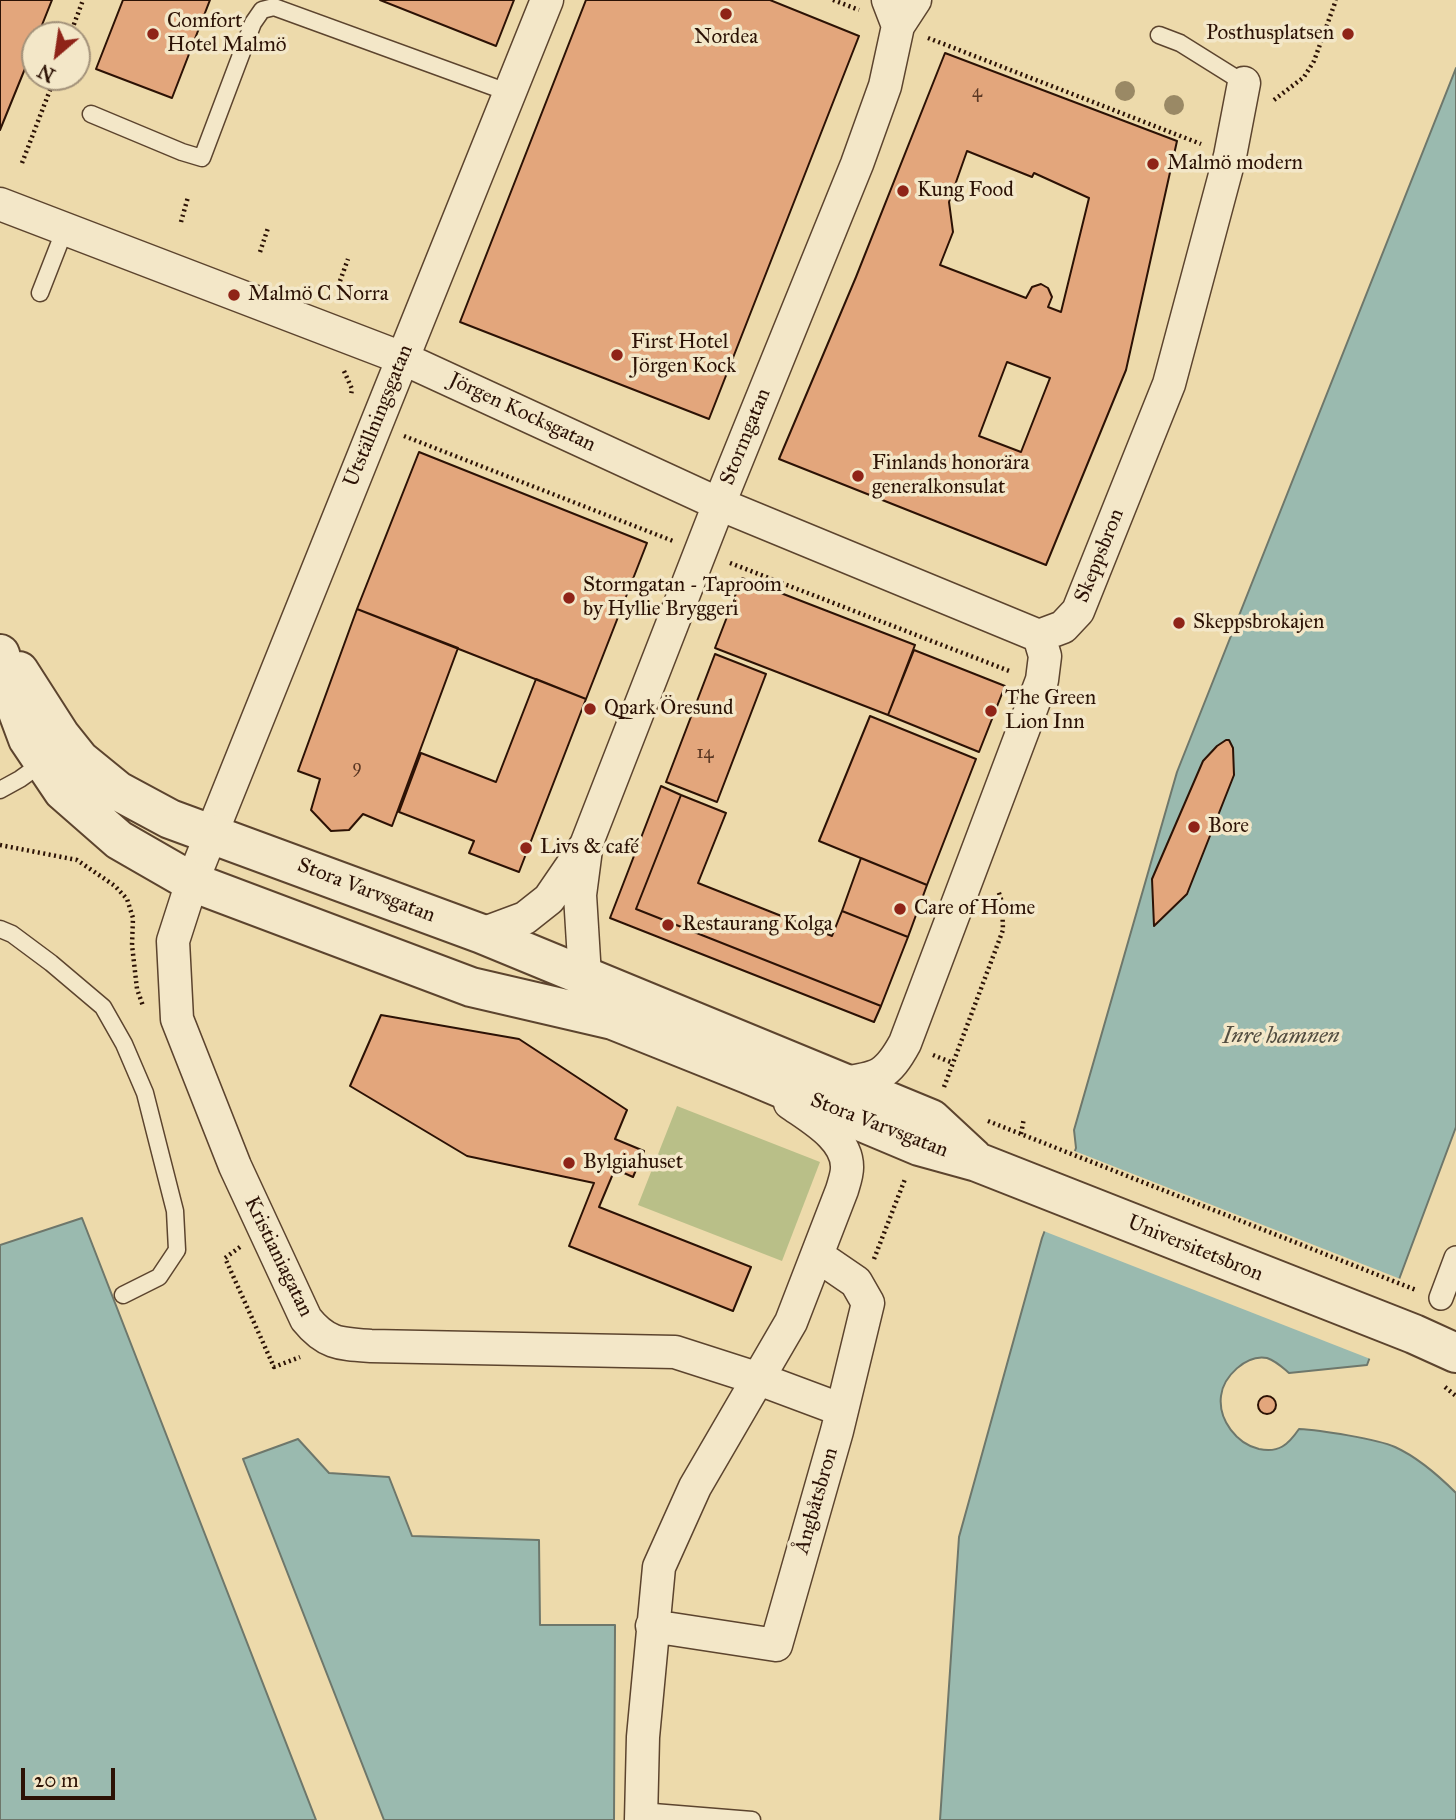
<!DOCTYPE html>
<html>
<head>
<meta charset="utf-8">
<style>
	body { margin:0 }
	#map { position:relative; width:1456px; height:1820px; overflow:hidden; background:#eddaab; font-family:"IM FELL Great Primer",serif }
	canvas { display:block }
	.north { position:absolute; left:21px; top:21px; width:70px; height:70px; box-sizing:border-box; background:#f3e7c8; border:2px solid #a3927a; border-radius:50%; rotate:209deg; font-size:19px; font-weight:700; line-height:28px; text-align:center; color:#2c1205 }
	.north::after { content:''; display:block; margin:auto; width:24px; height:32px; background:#8f2418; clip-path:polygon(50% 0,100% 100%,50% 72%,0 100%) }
	.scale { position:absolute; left:21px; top:1768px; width:94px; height:32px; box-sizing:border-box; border:4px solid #2c1205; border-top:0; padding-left:9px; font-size:21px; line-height:24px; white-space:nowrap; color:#2c1205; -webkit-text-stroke:5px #f3e7c8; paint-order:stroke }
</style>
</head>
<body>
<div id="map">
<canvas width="1456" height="1820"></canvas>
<div class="north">N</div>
<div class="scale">20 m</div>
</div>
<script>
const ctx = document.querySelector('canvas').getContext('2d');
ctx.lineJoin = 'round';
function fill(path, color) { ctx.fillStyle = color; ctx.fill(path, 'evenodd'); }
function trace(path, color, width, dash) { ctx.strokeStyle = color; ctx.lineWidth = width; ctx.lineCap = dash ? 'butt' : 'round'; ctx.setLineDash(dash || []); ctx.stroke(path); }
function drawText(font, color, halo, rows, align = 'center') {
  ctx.font = font + ' "IM FELL Great Primer",serif'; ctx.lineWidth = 7; ctx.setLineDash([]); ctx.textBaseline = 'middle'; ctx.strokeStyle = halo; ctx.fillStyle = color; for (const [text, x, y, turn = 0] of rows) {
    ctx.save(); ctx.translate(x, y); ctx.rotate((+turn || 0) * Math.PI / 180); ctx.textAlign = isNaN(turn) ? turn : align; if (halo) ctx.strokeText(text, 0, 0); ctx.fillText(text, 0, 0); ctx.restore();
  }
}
const green = new Path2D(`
	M677,1106l143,56 -38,99 -144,-56z`);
const water = new Path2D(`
	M1456,68v1059l-89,238 -78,8c-7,-6 -13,-12 -22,-15 -21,-4 -44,19 -46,38 -3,24 16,48 38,53 20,4 29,-4 40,-20 21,1 78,10 96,18 22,10 44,29 61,46v327h-516l19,-283 83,-299 34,-90 -2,-18 103,-358z
	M82,1218l234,602h-316v-575z
	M298,1439l31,34 60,4 23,59 127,4 1,85h75l-1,195h-230l-141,-361z`);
const pier = new Path2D(`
	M1072,1150l331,130 -30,80 -332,-130z`);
const building = new Path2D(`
	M0,0h52l-14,35h-3v9l-35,86z
	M123,0h87l-38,98 -76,-29z
	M380,0h134l-18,46z
	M586,0h184l89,36 -150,383 -249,-97z
	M945,53l232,88 -51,229 -80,195 -267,-106 77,-182zM967,151l65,26 2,-4 55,25 -28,114 -13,-5 4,-10 -4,-9 -7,-4 -9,3 -6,11 -86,-33 13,-33 -4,-30zM1007,362l43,16 -29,74 -42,-16z
	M419,452l228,91 -61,156 -229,-90z
	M742,578l173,67 -27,70 -173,-67z
	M357,609l101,39 -66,178 -29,-12 -14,16 -18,1 -20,-21 9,-31 -22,-8z
	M914,650l91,36 -26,66 -91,-37z
	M715,654l51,20 -49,128 -51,-20z
	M536,679l50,20 -67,173 -50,-19 5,-12 -75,-29 22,-59 75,29z
	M870,716l106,43 -49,126 -108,-44z
	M1226,740h3l4,8 1,27 -47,119 -33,32 -2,-47 51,-118 14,-15z
	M661,786l20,9 -45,114 245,97 -7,16 -264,-104z
	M681,795l45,18 -28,70 134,53 10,-25 66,26 -27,69 -245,-97z
	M861,858l66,27 -19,52 -66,-26z
	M381,1015l138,24 108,71 -12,29 29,12 -11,26 -18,-8 -16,38 152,60 -18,44 -164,-65 25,-63 -127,-27 -117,-70z
	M1258 1405a9 9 0 1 1 18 0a9 9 0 1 1-18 0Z`);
const path = new Path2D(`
	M833,0l26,10
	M70,35l13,-35
	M928,38l273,106
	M1274,100l30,-23 10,-16 22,-61
	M22,163l33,-86
	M181,222l7,-25
	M260,252l8,-24
	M340,281l8,-22
	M344,371l8,18 -1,6
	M404,436l269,105
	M730,563l282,109
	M0,845l77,15 38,26 12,13 6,19 -1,27 5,44 6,17
	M933,1055l20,8
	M944,1087l59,-157 -1,-28 -4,-12
	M988,1121l428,169
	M1021,1134l3,-16
	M240,1247l-15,11 49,109 26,-10
	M874,1259l31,-80
	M1445,1387l11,9`);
const service = new Path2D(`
	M1159,35l21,8 64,40
	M91,114l91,38 20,6 51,-135 9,-13 12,-3 236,86
	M40,293l25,-64
	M0,790l20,-11 25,-18
	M0,929l12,5 39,29 52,44 21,37 21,49 30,118 2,39 -18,27 -36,18
	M641,1811l111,9`);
const pedestrian = new Path2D(`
	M1441,1298l15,-40`);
const minor = new Path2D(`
	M547,0l-355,882 -19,59 4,78 58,147 71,153c20,25 34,25 65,27l304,6 84,27 83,31
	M888,0l10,26 17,-26
	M0,204l402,154 317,146 320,132
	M1039,636l24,-9 15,-16 91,-227 61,-228 14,-73
	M482,934l43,-16 24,-19 37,-54 133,-341 138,-340 28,-78 13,-60
	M585,976l-5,-81 6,-46
	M842,1083c36,-5 45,-7 63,-40l137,-363 3,-24 -6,-20
	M652,1626l124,19 61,-214 31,-128 -12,-21 -38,-26
	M641,1820l2,-83 16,-170 36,-80 96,-165 51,-132c2,-7 5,-15 5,-22 1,-30 -36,-50 -57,-65`);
const tertiary = new Path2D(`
	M0,654l12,42 16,43 35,52 56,49 73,42 279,105 142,33 135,54 171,72 58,16 437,172 42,19
	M19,671l41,64 20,25 38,31 52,28 312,115 449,185 42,39`);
const trees = [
	[1125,91],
	[1174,105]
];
const markers = [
	[726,14,7,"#8f2418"],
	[153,34,7,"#8f2418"],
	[1348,34,7,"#8f2418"],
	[1153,164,7,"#8f2418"],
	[903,191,7,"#8f2418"],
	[234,295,7,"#8f2418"],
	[617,355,7,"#8f2418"],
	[858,476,7,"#8f2418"],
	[569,598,7,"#8f2418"],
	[1179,623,7,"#8f2418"],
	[590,709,7,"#8f2418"],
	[991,711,7,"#8f2418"],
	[1194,827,7,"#8f2418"],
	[526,848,7,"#8f2418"],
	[900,909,7,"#8f2418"],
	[668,925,7,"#8f2418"],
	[569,1163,7,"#8f2418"]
];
const numberNames = [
	["4",977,93],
	["14",705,754],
	["9",357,768]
];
const poiNames = [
	["Comfort",167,22],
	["Hotel Malmö",167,46],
	["Posthusplatsen",1334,34,"right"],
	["Nordea",726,38,"center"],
	["Malmö modern",1167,164],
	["Kung Food",917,191],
	["Malmö C Norra",248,295],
	["First Hotel",631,343],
	["Jörgen Kock",631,367],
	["Finlands honorära",872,464],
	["generalkonsulat",872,488],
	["Stormgatan - Taproom",583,586],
	["by Hyllie Bryggeri",583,610],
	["Skeppsbrokajen",1193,623],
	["The Green",1005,699],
	["Lion Inn",1005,723],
	["Qpark Öresund",604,709],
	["Bore",1208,827],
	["Livs & café",540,848],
	["Care of Home",914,909],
	["Restaurang Kolga",682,925],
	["Bylgiahuset",583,1163]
];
const streetNames = [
	["Jörgen Kocksgatan",522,413,25],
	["Utställningsgatan",379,416,-68],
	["Stormgatan",746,437,-68],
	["Skeppsbron",1100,556,-68],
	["Stora Varvsgatan",366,891,21],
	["Stora Varvsgatan",879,1126,21],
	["Universitetsbron",1195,1249,22],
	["Kristianiagatan",278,1257,64],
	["Ångbåtsbron",817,1501,-74]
];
const waterNames = [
	["Inre hamnen",1281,1037]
];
fill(green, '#b9bf88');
fill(water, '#9abaaf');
trace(water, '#6e776b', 2);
fill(pier, '#eddaab');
fill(building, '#e3a67c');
trace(building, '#2c1205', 2);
trace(service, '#5c442e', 19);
trace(pedestrian, '#5c442e', 26);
trace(minor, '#5c442e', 35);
trace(tertiary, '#5c442e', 42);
trace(path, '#2c1205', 4.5, [2, 3.5]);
trace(service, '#f3e7c8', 16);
trace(pedestrian, '#f3e7c8', 23);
trace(minor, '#f3e7c8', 32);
trace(tertiary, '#f3e7c8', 38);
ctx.fillStyle = '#9a8965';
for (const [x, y] of trees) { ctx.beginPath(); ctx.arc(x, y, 10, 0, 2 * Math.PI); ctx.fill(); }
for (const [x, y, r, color] of markers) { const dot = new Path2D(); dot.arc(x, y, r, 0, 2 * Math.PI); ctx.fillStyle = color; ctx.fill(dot); trace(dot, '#f3e7c8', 2.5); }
drawText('18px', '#5a3723', null, numberNames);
drawText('21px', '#2c1205', '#f3e7c8', poiNames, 'left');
drawText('21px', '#2c1205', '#f3e7c8', streetNames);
drawText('italic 23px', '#524d40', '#f3e7c8', waterNames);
</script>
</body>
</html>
